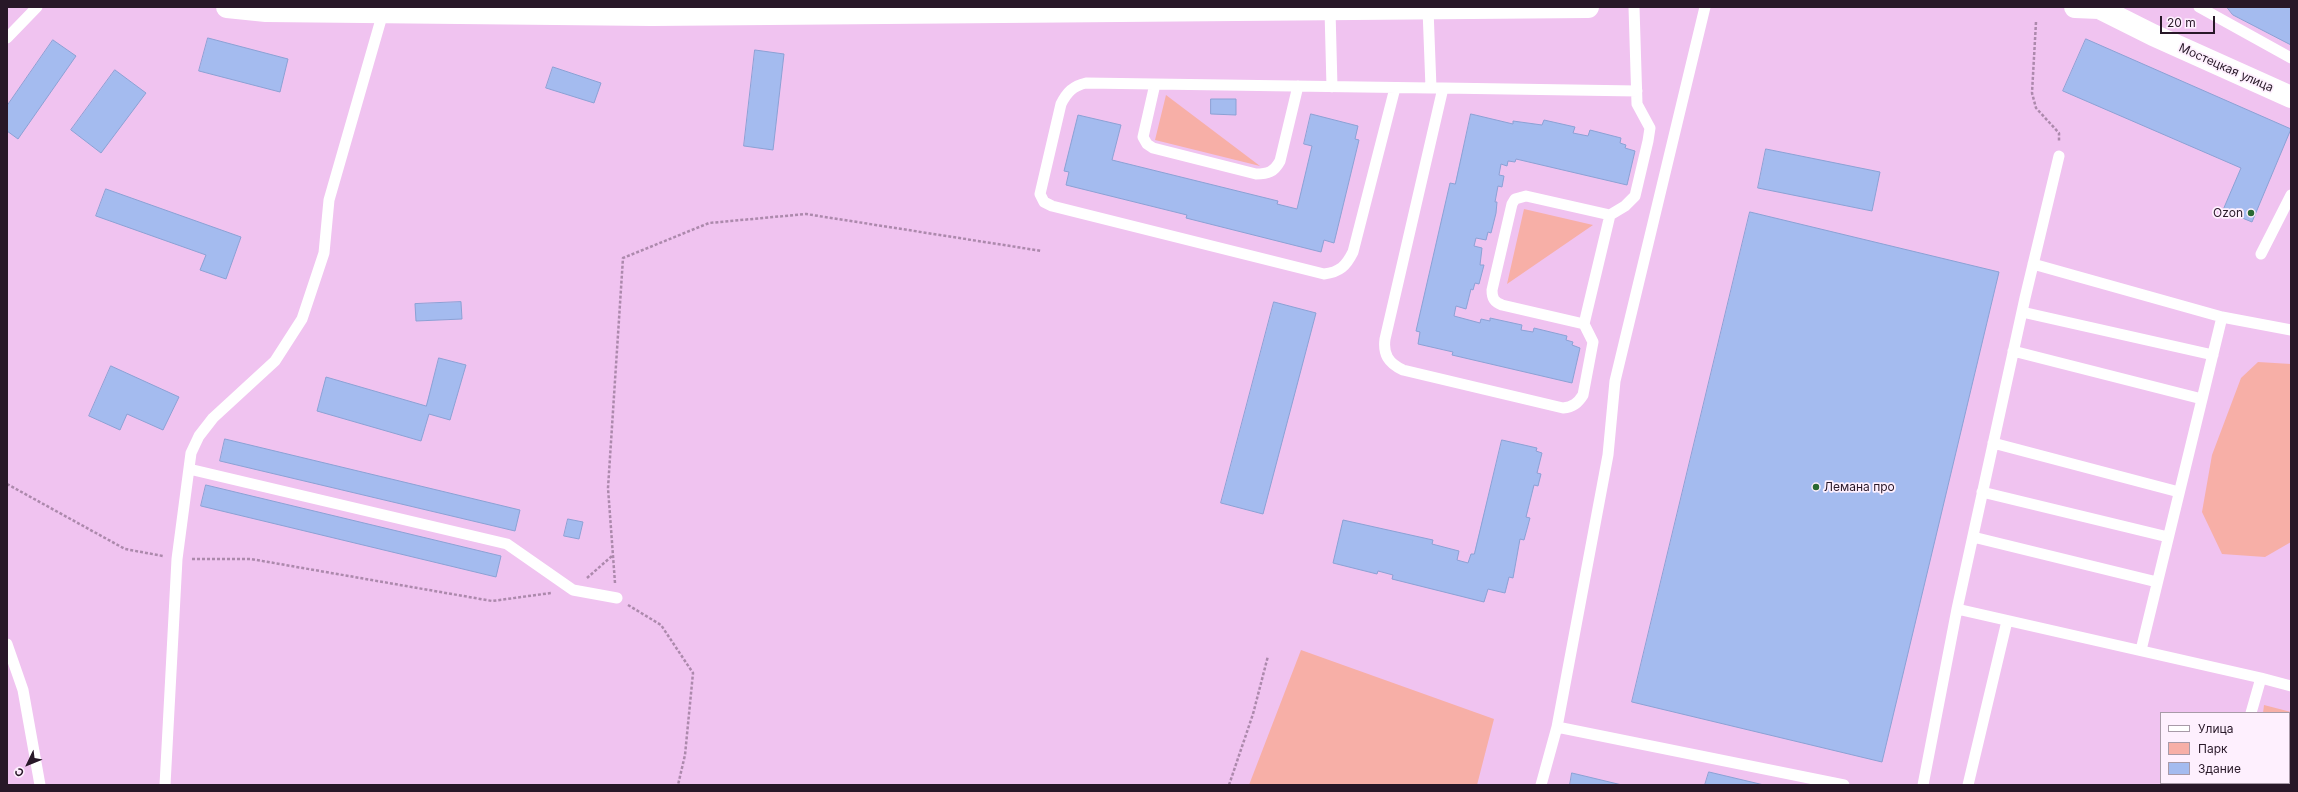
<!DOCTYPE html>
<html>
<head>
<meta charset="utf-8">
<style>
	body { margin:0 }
	#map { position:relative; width:2298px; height:792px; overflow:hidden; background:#f0c3f0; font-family:Inter,sans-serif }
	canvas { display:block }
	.frame { position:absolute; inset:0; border:8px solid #281828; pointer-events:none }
	.legend { position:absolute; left:2160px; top:712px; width:130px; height:72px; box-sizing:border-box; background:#fef0fe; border:1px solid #a89aa8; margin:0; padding:5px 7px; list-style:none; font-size:12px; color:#281828 }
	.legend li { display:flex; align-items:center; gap:8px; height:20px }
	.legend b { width:20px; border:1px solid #a89aa8 }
	.north { position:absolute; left:8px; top:744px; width:40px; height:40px; -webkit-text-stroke:3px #fef0fe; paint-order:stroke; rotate:227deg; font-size:11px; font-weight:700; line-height:16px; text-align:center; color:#281828 }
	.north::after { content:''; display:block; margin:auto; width:14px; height:18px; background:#281828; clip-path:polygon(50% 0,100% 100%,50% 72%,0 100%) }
	.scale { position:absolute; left:2160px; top:16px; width:55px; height:18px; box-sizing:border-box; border:2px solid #281828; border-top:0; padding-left:5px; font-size:12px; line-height:14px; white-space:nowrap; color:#281828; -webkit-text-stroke:3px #fef0fe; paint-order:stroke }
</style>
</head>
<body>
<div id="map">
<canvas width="2298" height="792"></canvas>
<div class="frame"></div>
<ul class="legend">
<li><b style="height:5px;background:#fff"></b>Улица</li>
<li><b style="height:11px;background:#f7afa7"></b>Парк</li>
<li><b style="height:11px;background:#a4bbef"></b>Здание</li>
</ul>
<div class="north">С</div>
<div class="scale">20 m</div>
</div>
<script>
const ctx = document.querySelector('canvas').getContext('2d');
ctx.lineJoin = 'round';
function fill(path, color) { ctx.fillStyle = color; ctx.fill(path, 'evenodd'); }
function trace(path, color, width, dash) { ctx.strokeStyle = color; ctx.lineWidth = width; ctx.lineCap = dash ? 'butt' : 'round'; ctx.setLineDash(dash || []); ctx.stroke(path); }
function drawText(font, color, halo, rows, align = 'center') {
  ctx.font = font + ' Inter,sans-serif'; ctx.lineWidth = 3.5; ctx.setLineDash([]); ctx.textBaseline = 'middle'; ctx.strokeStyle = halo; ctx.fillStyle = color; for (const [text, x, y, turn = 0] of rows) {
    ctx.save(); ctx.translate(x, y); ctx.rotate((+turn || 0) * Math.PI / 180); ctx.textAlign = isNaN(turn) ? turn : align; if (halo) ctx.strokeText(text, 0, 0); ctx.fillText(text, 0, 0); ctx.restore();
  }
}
const green = new Path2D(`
	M1166,95l94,71 -105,-26z
	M1524,209l69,16 -86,59z
	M2258,362l33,2v178l-26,15 -43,-3 -20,-42 10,-57 29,-77z
	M1301,650l193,69 -17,66h-228z
	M2264,705l27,7v73h-27v-2h25v-70h-26z`);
const building = new Path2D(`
	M2227,7h64v38l-58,-30z
	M208,38l80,21 -8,33 -81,-21z
	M2086,39l205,90 -39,93 -29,-12 18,-42 -178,-77z
	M53,40l23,16 -58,83 -11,-8v-25z
	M755,50l29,4 -11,96 -29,-4z
	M553,67l48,16 -7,20 -48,-15z
	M115,70l31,23 -45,60 -30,-23z
	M1211,99h25v16l-25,-1z
	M1311,114l47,12 -3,13 4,1 -25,103 -10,-3 -3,12 -135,-34 1,-3 -121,-30 3,-13 -5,-1 14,-56 43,10 -9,35 166,41 -1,3 20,5 15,-63 -8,-2z
	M1471,114l42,10v-3l29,4 2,-5 31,7 -2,6 15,3 2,-6 31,8 -1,5 6,2 -1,3 10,3 -8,34 -111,-26 -1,3 -7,-1 -1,5 -6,-2 -2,11 5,1 -2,11 -4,-1 -3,16h2l-1,11 -5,20 -3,-1 -2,8 -10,-2 -2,8 8,2 -2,17h4l-5,19 -4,-1 -2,7 -2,-1 -5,20 -10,-3 -2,10 26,7 1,-4 9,2v-3l32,7 -1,5 12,2 1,-4 33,8 -1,4 7,2 -1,3 8,3 -8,35 -120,-28 1,-3 -35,-8 2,-12 -4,-1 34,-148 5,1z
	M1766,149l114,23 -8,39 -114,-23z
	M106,189l135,48 -15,42 -26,-9 6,-15 -110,-39z
	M1750,212l249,60 -117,490 -250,-60z
	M461,302l1,17 -46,2 -1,-17z
	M1274,302l42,11 -53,201 -42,-11z
	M439,358l27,7 -16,55 -21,-6 -8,27 -104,-30 9,-34 100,29z
	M111,366l68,31 -16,33 -36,-16 -7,16 -31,-14z
	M225,439l295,71 -5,21 -295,-70z
	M1502,440l35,8 -1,3 6,2 -5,20 4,1 -3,12 -4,-1 -8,32 4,1 -6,22 -4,-1 -7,39 -4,-1 -4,16 -17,-4 -4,13 -92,-23 1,-4 -15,-4 -1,3 -44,-11 10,-43 90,20 -1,4 27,7 -2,9 11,3 3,-9h3z
	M206,485l295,71 -5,21 -295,-71z
	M568,519l15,3 -4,17 -15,-3z
	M1709,772l55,13h-59z
	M1572,773l50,12h-52z`);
const path = new Path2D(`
	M2036,22l-4,71 4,15 23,25v8
	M7,484l118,65 38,7
	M192,559h59l241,42 59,-8
	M587,578l25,-22
	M615,583l-7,-95 15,-230 86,-35 97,-9 236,37
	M628,605l33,20 32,48 -8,82 -7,30
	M1229,785l24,-71 15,-58`);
const service = new Path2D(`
	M2199,7l92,51
	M1428,9l3,79h12l-58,251c-2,15 3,24 18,31l160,38c10,-1 15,-5 20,-13l10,-53 -9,-18 26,-109 15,-9 10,-10 13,-55 2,-13 -13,-24 -3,-97
	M1330,10l2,77
	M7,38l30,-31
	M1155,84l-12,53 4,7 6,4 103,26c12,0 18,-2 24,-13l18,-75
	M1395,88l-42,164c-7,14 -13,20 -29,22l-272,-68 -8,-4 -4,-8 21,-90c6,-12 12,-18 25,-21l345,5
	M1443,88l194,3
	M2261,254l30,-59
	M2033,264l189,53
	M2022,312l191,43
	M1584,324l-82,-19c-8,-3 -10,-7 -10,-15l20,-86 3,-5 11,-3 84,19
	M2013,351l189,48
	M1993,443l186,49
	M189,469l318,75 66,46 44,8
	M1982,492l186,45
	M1973,537l184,45
	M1957,609l68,-311 34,-142
	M7,644l16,46 17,95
	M2141,650l81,-333 69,13
	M2251,713l10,-35 30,8
	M1557,727l51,-272 7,-74 90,-374
	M2255,783l1,2
	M165,785l12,-226 14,-106 8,-17 14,-18 62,-57 27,-42 22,-66 5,-53 55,-191
	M1541,785l16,-58 287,58
	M1923,785l34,-176 304,69
	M1968,785l39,-164
	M2233,785l1,-2`);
const tertiary = new Path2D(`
	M227,7l39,4 386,4 936,-8
	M2075,7l24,1
	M2097,7l56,28 138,62`);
const markers = [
	[2251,213,4,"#2a6932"],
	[1816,487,4,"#2a6932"]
];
const streetNames = [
	["Мостецкая улица",2226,68,24]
];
const poiNames = [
	["Ozon",2243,213],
	["Лемана про",1824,487,"left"]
];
fill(green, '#f7afa7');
fill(building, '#a4bbef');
trace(building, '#8ba1d4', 1);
trace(path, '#ac89ac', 2.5, [3, 2]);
trace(service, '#fff', 11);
trace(tertiary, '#fff', 22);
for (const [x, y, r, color] of markers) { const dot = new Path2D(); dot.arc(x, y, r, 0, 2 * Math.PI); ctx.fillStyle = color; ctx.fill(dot); trace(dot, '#fef0fe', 1.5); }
drawText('12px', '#281828', '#fef0fe', streetNames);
drawText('12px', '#281828', '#fef0fe', poiNames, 'right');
</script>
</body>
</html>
